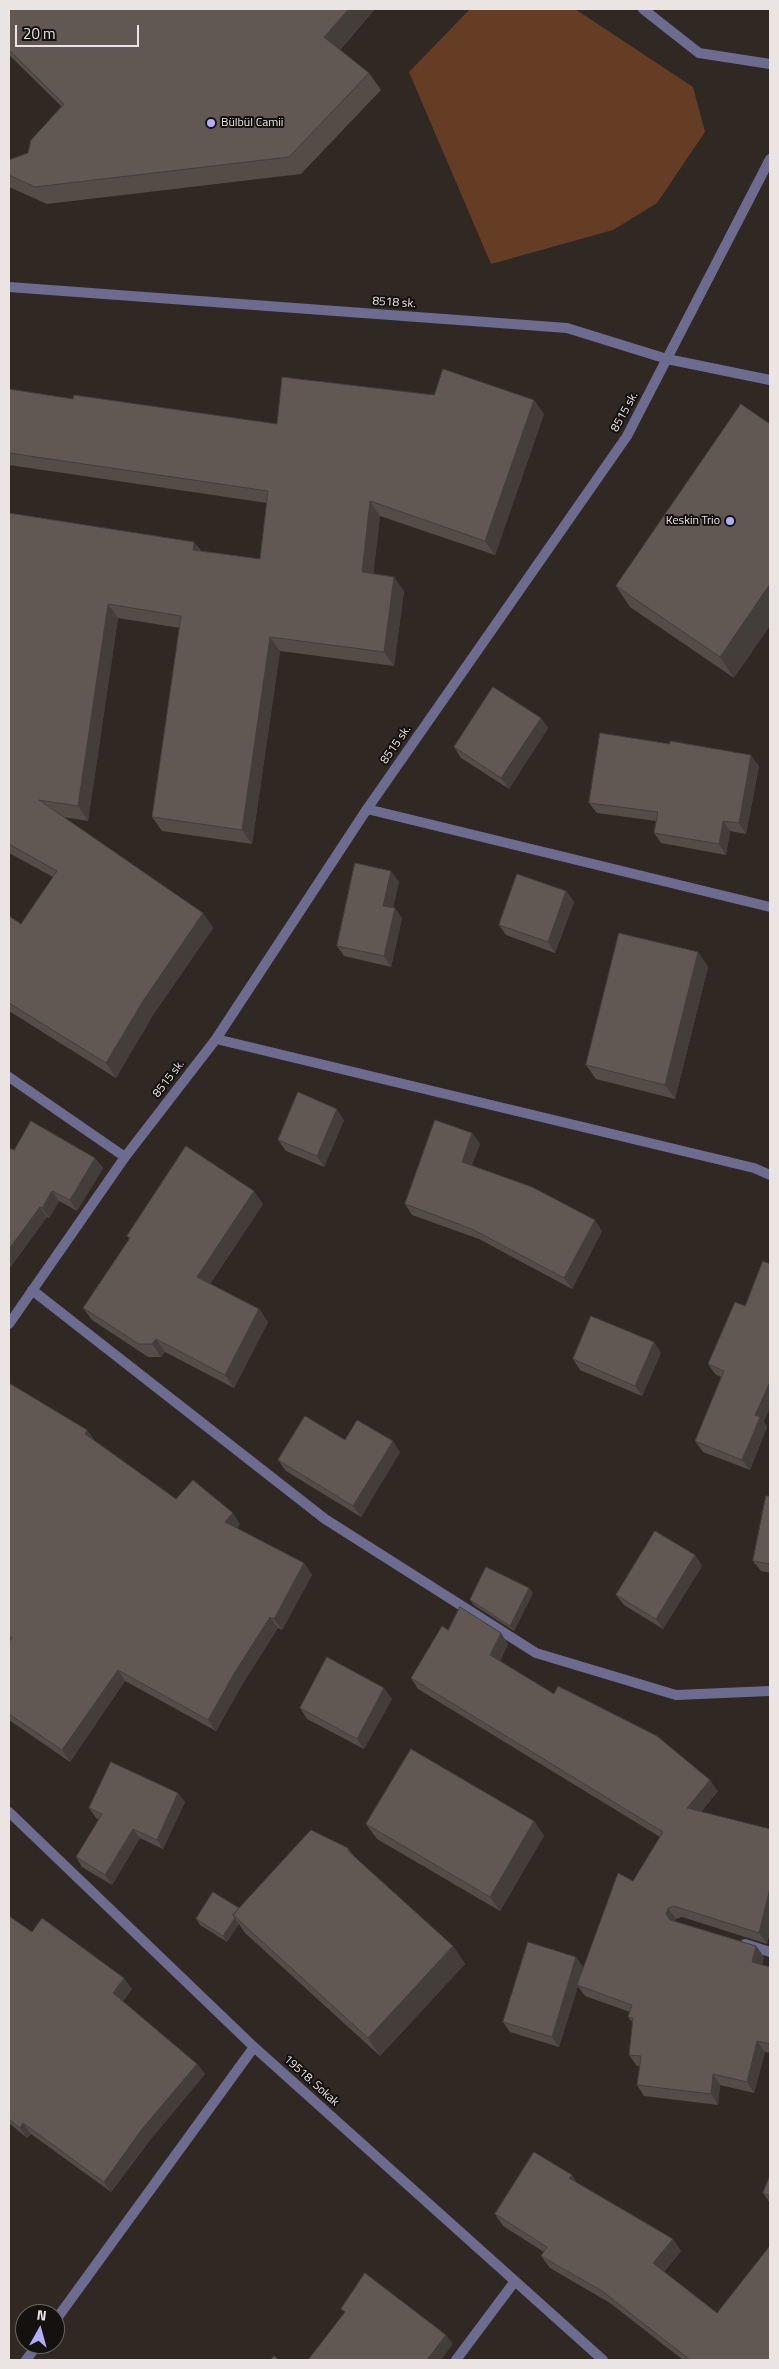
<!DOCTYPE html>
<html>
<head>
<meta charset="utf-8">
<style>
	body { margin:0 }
	#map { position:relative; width:779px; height:2369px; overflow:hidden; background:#2f2823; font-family:"Titillium Web",sans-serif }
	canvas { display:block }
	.frame { position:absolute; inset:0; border:10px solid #eae5e2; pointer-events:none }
	.north { position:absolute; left:15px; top:2304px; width:50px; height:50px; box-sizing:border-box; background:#15110f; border:1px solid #6a6663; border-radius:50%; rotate:7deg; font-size:14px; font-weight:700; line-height:20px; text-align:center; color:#eae5e2 }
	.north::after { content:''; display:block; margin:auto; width:18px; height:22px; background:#b2adf9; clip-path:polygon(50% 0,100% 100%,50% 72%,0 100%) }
	.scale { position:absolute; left:15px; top:25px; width:124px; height:22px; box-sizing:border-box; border:2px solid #eae5e2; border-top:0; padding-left:6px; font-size:15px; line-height:18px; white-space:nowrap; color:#eae5e2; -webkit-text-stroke:4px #15110f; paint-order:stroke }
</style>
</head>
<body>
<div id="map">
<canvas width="779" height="2369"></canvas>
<div class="frame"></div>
<div class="north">N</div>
<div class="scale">20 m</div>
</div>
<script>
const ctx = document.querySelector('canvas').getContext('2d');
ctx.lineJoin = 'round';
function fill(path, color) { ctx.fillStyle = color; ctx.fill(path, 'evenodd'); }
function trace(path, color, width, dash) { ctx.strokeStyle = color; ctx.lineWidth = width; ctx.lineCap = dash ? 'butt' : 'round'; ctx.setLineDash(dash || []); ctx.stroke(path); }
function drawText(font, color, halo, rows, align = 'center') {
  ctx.font = font + ' "Titillium Web",sans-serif'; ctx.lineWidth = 4; ctx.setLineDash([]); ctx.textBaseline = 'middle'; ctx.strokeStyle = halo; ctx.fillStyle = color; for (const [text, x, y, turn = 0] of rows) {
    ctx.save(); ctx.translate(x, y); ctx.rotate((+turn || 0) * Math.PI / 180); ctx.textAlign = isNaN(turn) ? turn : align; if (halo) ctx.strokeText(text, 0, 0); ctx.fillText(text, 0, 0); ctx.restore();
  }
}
const green = new Path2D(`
	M470,9h105l118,78 12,45 -48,71 -44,27 -122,34 -82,-192z`);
const minor = new Path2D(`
	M9,287l558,41 100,31 103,21
	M367,809l403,98
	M216,1039l538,129 16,7
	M9,1077l116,80
	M32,1290l293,229 211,134 140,42 94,-4
	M9,1324l116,-167 91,-118 151,-230 260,-373 143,-277
	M9,1812l245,235 349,313
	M745,1944l25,8
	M55,2321l199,-274
	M26,2360l12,-16
	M456,2360l59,-79`);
const tertiary = new Path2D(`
	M643,9l56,44 71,11`);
const wall = new Path2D(`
	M9,9h366l-35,41 29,23 12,17 -80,84 -254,30 -38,-17v-27l19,-7 33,-47 -52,-51z
	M9,389l64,10 204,25 157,-29 100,5 10,14 -49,141 -115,-39 -7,58 31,17 -10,75 -114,-15 -28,193 -90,-13 -10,-14 28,-189 -62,-10 -30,203 -25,-4 140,96 10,15 -60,87 -37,63 -107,-67v-95l12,8 32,-47 -44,-24v-340l185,29 7,9 59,8 7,-56 -258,-38z
	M741,404l-7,274 -104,-71 -14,-21z
	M541,718l7,10 -39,61 -48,-31 -7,-11z
	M759,766l-13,68 -16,-3 -4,24 -65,-12 -7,-10 2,-12 -59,-8 -8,-10z
	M399,882l-6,25 9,11 -11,49 -47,-11 -7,-10z
	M566,891l8,11 -19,51 -49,-18 -7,-10z
	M698,952l10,15 -33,132 -79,-20 -10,-14z
	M344,1120l-20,47 -38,-16 -8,-11z
	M472,1133l8,11 -8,21 130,66 -30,58 -93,-50 -67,-24 -7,-11z
	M9,1148l5,2 81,8 8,10 -26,43 -18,-10 -10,17 -2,-1 -38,52z
	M263,1204l-53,80 49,25 9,13 -34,66 -69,-36 -4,5h-13l-56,-37 -9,-12 46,-69 -2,-3z
	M735,1302l29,120 3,5 -17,43 -47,-18 -8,-11 26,-64 -6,-3 -7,-10z
	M661,1353l-19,43 -62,-26 -7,-11z
	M9,1383l78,47 8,11 81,58 64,25 -3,4 67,35 8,12 -30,55 -4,-2 -35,55 -27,48 -91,-50 -55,81 -61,-42z
	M345,1440l55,12 -39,65 -75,-46 -8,-11z
	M770,1496v77l-9,-2 -8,-10z
	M695,1555l7,11 -39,63 -39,-24 -8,-10z
	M529,1588l4,5 -19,38 -40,-26 -4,-5z
	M448,1630l60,14 -8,17 54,33 164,97 -17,21 69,17v102l-3,13 -85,-27 -6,2 -1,2 81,25 8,11 -2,8 8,2v86l-5,-1 -11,41 -34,-8 -2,20 -74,-9 -7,-11 3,-19h-3l-8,-11 4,-32 -5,-6 2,-5 -45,-16 -7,-10 -19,61 -49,-15 -7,-10 80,-55 77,-130 -242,-148 -7,-11z
	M392,1699l-28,50 -57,-30 -7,-11z
	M185,1802l-22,47 -23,-11 -28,47 -30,-18 -6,-10 23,-37 -3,-2 -7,-10z
	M534,1821l10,15 -44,75 -123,-72 -11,-15z
	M348,1848l6,8 99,90 12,18 -85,92 -135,-123 -6,-9 -12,18 -27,-17 -4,-6 43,-11z
	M9,1916l23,16 100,57 -9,12 74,63 8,10 -55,66 -39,52 -80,-58 -4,4 -18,-15z
	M572,2175l5,8 104,68 -17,21 106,88h-87l-73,-57 -60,-35 -9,-12 3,-4 -41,-26 -8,-12z
	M770,2176v27l-7,-10z`);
const shadedWall = new Path2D(`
	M349,9h26l-39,45 -12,-17z
	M534,400l10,14 -49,141 -10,-14z
	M370,501l10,15 -8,71 -10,-15z
	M194,542l10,15 -11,-7z
	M394,577l10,14 -10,75 -10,-14z
	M770,584v42l-36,52 -14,-21z
	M108,604l10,14 -30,203 -10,-15z
	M270,637l10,14 -28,193 -10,-14z
	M541,718l7,10 -39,61 -8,-11z
	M751,755l8,11 -13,68 -7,-11z
	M723,821l7,10 -4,24 -7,-11z
	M391,871l8,11 -8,34 -8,-10z
	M566,891l8,11 -19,51 -7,-11z
	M395,908l7,10 -11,49 -7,-11z
	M203,913l10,15 -60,87 -37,63 -10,-15 37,-62z
	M698,952l10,15 -33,132 -10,-14z
	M337,1109l7,11 -20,47 -7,-11z
	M472,1133l8,11 -11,28 -7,-10z
	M95,1158l8,10 -26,43 -7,-11z
	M52,1191l7,10 -10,17 -7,-10z
	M254,1191l9,13 -57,86 -9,-13z
	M40,1207l7,10 -38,52v-20z
	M595,1220l7,11 -30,58 -8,-11z
	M259,1309l9,13 -34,66 -9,-13z
	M156,1339l9,13 -4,5 -9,-13z
	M654,1342l7,11 -19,43 -7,-10z
	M770,1382v26l-6,14 3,5 -17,43 -8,-10 13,-45z
	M87,1430l8,11 -10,-7z
	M393,1441l7,11 -39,65 -8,-11z
	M233,1513l7,11 -7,9 -8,-11z
	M695,1555l7,11 -39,63 -7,-10z
	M304,1563l8,12 -30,55 -8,-11z
	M529,1588l4,5 -19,38 -4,-5z
	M270,1617l8,11 -35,55 -27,48 -8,-11 27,-48z
	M501,1633l7,11 -11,22 -7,-11z
	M118,1670l7,11 -55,81 -8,-12z
	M384,1688l8,11 -28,50 -7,-10z
	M710,1780l8,11 -23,28 -8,-11z
	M178,1793l7,9 -22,47 -6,-9z
	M534,1821l10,15 -44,75 -10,-14z
	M133,1829l7,9 -28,47 -7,-10z
	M770,1888v43l-3,13 -8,-11z
	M668,1908l8,11 -3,6 -7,-11z
	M235,1918l4,6 -12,18 -4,-6z
	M453,1946l12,18 -85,92 -12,-18z
	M756,1946l8,11 -4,16 -8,-11z
	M576,1957l8,11 -7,17 1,1 -19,61 -7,-10z
	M124,1978l8,11 -11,14 -8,-10z
	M757,2041l8,11 -11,41 -7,-11z
	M197,2064l8,10 -55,66 -39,52 -7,-10 38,-53z
	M713,2074l7,11 -2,20 -7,-11z
	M23,2123l8,11 -4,4 -7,-10z
	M572,2175l8,13 -11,-10z
	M673,2239l8,12 -20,24 -8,-12z
	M446,2335l7,9 -12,16h-14z`);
const building = new Path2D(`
	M9,9h340l-25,28 45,36 -80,84 -254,30 -26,-12v-15l19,-7 3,-13 33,-36 -55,-54z
	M443,369l91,31 -49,141 -115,-40 -8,71 32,5 -10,75 -114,-15 -28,193 -90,-13 29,-201 -73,-12 -30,202 -39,-6 164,113 -60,88 -37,62 -97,-60v-87l12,8 36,-53 -48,-27v-331l185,29 -1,8 67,9 8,-68 -259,-38v-64l64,10 1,-4 203,29 5,-47 152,18z
	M741,404l29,20v160l-50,73 -104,-71z
	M493,687l48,31 -40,60 -47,-31z
	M600,733l70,11v-3l81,14 -12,68 -16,-2 -4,23 -65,-11 4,-21 -69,-9z
	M355,863l36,8 -8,35 12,2 -11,48 -47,-10z
	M517,874l49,17 -18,51 -49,-17z
	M619,933l79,19 -33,133 -79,-20z
	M298,1092l39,17 -20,47 -39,-16z
	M435,1120l37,13 -10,29 70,25 63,33 -31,58 -92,-49 -67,-25z
	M31,1121l64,37 -25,42 -18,-9 -10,17 -2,-1 -31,42v-101l5,2z
	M186,1146l68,45 -57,86 62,32 -34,66 -69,-36 -4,5h-13l-56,-36 47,-70 -3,-2z
	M763,1261l7,3v118l-15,33 5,2 -18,43 -47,-19 29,-70 -16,-7 27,-62 10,4z
	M591,1316l63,26 -19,44 -62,-27z
	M9,1383l78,47 -2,4 91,65 17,-19 40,33 -8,9 79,41 -30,56 -4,-2 -35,55 -27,48 -90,-50 -56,80 -53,-36v-72l3,-4 -3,-2z
	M305,1416l40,24 12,-20 36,21 -40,65 -75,-46z
	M766,1496h4v68l-17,-3z
	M655,1531l40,24 -39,64 -40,-24z
	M486,1567l43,21 -19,38 -40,-26z
	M460,1607l41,26 -11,22 64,39 4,-8 99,50 53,44 -23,28 83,21v59l-11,45 -85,-27 -6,2 -2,6 4,6 86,26 -4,16 18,5v77l-13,-3 -10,41 -34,-8 -2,20 -74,-9 4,-29 -12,-1 4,-37 -5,-1 4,-12 -55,-20 41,-112 15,8 30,-49 -252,-154 31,-52 6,4z
	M327,1657l57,31 -27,51 -57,-31z
	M411,1749l123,72 -44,76 -124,-73z
	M111,1762l67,31 -21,47 -24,-11 -28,46 -29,-18 26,-43 -13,-6z
	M311,1830l37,18v3l105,95 -85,92 -135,-123z
	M213,1892l26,16 -6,7 2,3 -12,18 -27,-17z
	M9,1916l23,16 10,-14 82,60 -11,15 84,71 -55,65 -38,53 -81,-59 -3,5 -11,-9z
	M528,1942l48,15 -24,80 -49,-15z
	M534,2152l38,23 -3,3 104,61 -20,24 64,50 52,-66 1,1v112h-80l-88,-69 -61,-35 6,-9 -52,-33z
	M770,2176v20l-7,-3z
	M365,2273l81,62 -19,25h-119l37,-48 -4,-3z
	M274,2356l5,4h-8z`);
const markers = [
	[211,123,5,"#b2adf9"],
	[730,521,5,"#b2adf9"]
];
const poiNames = [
	["Bülbül Camii",221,123],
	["Keskin Trio",720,521,"right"]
];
const streetNames = [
	["8518 sk.",394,303,4],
	["8515 sk.",625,412,-61],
	["8515 sk.",396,745,-55],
	["8515 sk.",169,1079,-52],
	["19518. Sokak",311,2081,42]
];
fill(green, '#653d25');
trace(minor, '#6d6b90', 10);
trace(tertiary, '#6d6b90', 10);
fill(wall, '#534c47');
fill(shadedWall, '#443e3a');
fill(building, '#615853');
trace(building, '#443e3a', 1);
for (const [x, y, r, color] of markers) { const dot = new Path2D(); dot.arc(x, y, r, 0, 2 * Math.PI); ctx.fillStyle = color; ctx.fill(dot); trace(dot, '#15110f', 2); }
drawText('12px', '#eae5e2', '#15110f', poiNames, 'left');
drawText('12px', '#eae5e2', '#15110f', streetNames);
</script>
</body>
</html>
